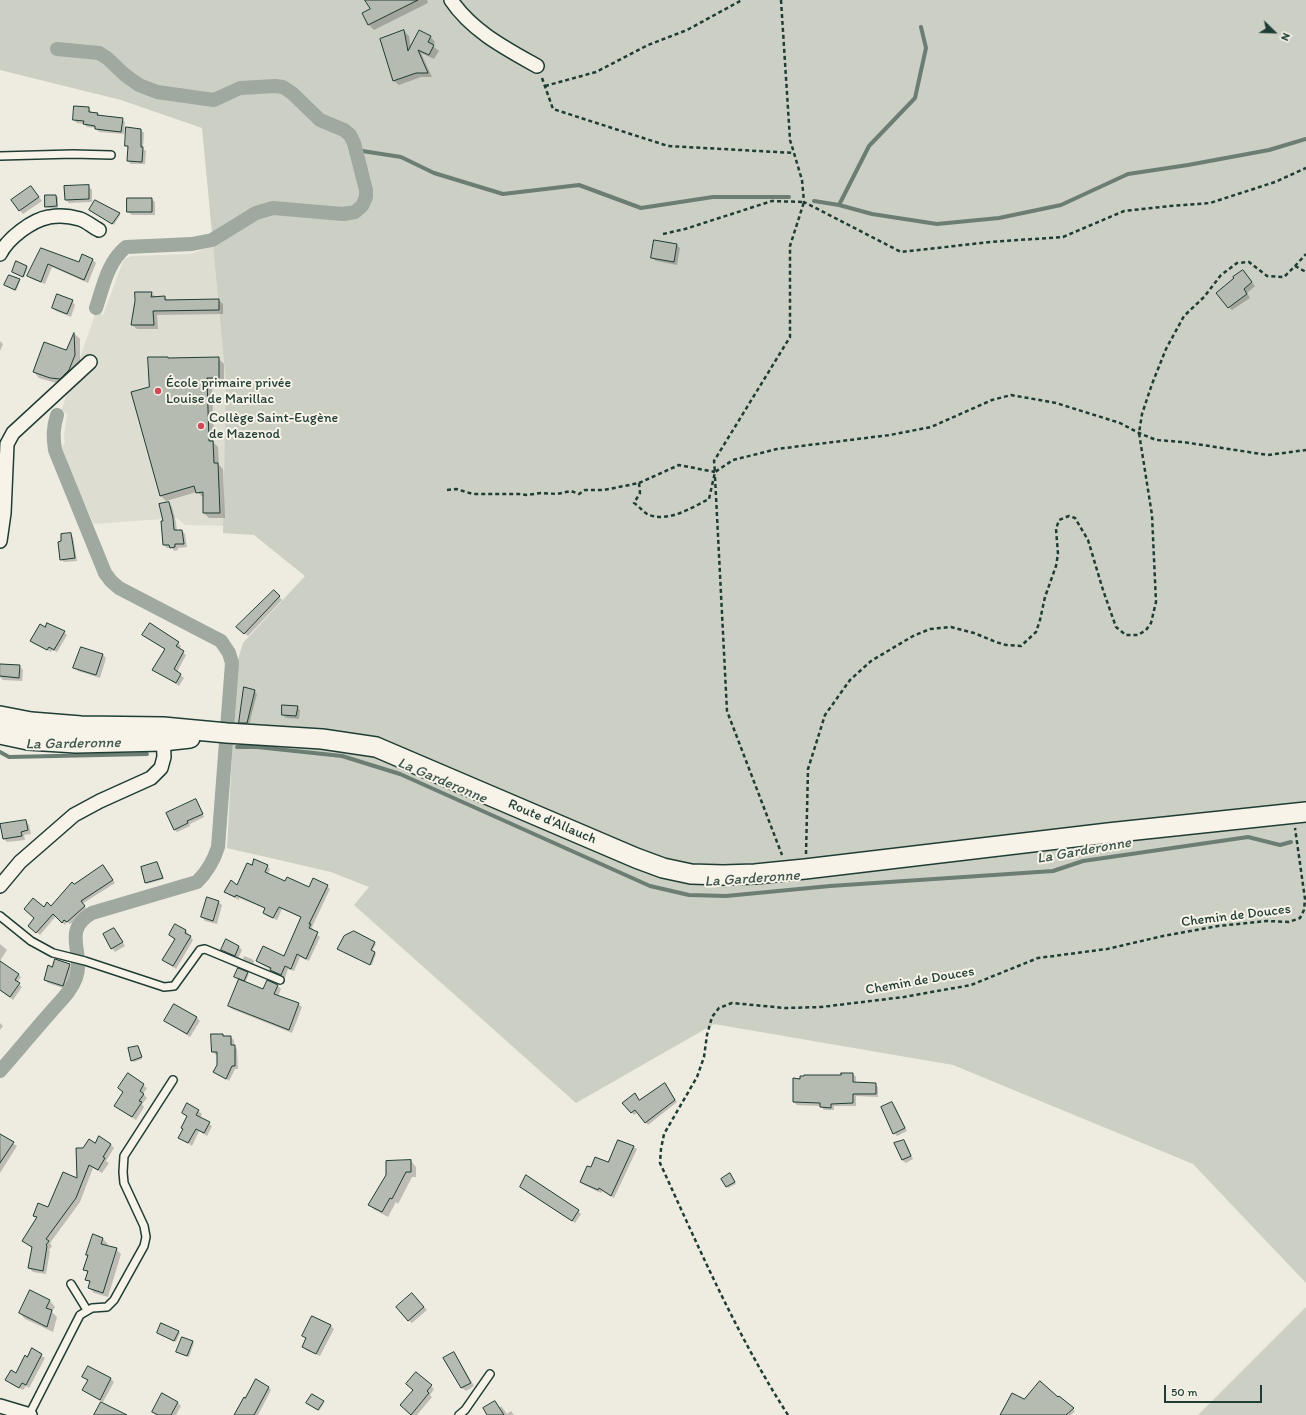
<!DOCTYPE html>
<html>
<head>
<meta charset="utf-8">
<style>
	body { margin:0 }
	#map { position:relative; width:1306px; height:1415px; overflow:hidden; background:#eeece1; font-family:Itim,sans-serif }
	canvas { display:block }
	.north { position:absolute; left:1254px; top:12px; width:40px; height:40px; -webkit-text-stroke:3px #f7f3e8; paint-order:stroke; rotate:113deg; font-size:11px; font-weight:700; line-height:16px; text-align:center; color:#1f3d34 }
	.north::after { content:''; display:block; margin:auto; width:14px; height:18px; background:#1f3d34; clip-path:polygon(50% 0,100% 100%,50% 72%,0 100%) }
	.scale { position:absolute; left:1164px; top:1385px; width:98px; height:18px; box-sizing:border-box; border:2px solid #1f3d34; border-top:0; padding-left:5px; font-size:12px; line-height:14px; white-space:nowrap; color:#1f3d34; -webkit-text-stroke:3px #f7f3e8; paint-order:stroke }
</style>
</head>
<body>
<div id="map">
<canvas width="1306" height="1415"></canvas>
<div class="north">N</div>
<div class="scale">50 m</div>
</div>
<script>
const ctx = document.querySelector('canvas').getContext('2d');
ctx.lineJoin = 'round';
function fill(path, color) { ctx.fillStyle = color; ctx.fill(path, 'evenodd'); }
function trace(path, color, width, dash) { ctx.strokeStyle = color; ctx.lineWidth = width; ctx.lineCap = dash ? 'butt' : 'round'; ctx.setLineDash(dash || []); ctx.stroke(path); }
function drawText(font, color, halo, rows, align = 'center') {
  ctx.font = font + ' Itim,sans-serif'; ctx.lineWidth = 4; ctx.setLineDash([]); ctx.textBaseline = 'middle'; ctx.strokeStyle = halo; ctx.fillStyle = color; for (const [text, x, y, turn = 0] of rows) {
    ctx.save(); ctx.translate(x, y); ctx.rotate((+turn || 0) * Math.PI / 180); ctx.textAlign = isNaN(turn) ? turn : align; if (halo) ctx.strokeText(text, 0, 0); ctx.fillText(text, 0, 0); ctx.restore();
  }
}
const built = new Path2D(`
	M233,238l12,288 -60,-1 -8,-7 -83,6 -36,-74 7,-7 -1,-7 3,-22 -6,-3 35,-99 7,3 21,-56 8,-3 58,-2z`);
const green = new Path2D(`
	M0,0h1306v1283l-113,-119 -240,-99 -239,-41 -138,79 -222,-198 15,-18 -38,-15 -104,-24 10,-185 6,-20 62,-67 -51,-41 -31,-2 3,-152 -24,-253 -81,-28 -121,-30z
	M1306,1307v108h-108z`);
const shadow = new Path2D(`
	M366,0h61l1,3 -54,27 -5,-5 -5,-11 7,-4z
	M404,31l5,5 2,12 8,-17 12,6 4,5 -2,4 6,5 -5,8 -13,-6 11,24h-11l-22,8 -5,-4z
	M89,108l3,5 5,1 3,2 22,3 3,3 -1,12 -25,-2 -3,-4 -9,-1 -3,-3 -7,-1 -3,-3z
	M141,130l3,3 -1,16 3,2 -1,13h-14l-3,-3v-14l-2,-2z
	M88,186l4,4v12l-23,1 -3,-3z
	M31,187l11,14 -19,13 -11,-13z
	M46,196h10l2,1v11h-10l-2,-1z
	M151,199l4,3v13h-23l-4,-3z
	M92,212l27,2 1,1 -6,10z
	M677,245l3,3 -3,17 -21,-4 -4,-3z
	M41,249l38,15 14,-4 3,3 -8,20 -36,-16 -7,17 -13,-5 -3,-3z
	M27,267l1,1 -4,9 -11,-5z
	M1243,271l12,15 -8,7 3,5 -18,12 -3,-3z
	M19,280l1,1 -4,10 -11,-6z
	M151,293l5,4h9l3,4 50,-1 5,4v10l-66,1 1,14h-21l-5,-4z
	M72,301l3,4 -4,12 -15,-6 -3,-4z
	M75,334l5,5v22l-6,15 -9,8 -9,-1 -17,-5 -5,-6 33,-21z
	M0,341l3,3 -3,7z
	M218,358l6,6v19h-12l2,60 4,4 1,18 4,4 2,49h-16l-5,-5v-15l-7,-6 -31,9 -5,-5 -11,-109 19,-28z
	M169,503l3,4 4,15 1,9h5l3,3 2,13 -9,1v2l-4,1 -2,-3h-5l-3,-3 -2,-23h2z
	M70,534l3,3 4,24 -13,1 -3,-3z
	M274,591l8,9 -34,36 -7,-6z
	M46,628l18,4 3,3 -10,17 -5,-2 -1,2 -17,-8 -3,-3z
	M143,635l35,8 3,3 -2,3 7,6 -9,17 7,6 -5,8 -26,-17 13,-19z
	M103,655l3,3 -6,20 -22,-7 -3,-4z
	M0,665l19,1 4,4 -1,11 -19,-1 -3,-3z
	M254,691l3,3 -8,31h-6l-3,-3z
	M297,707l3,3 -1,9 -13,-1 -3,-3z
	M196,800l8,17 -14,7v2l-13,6 -3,-3z
	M26,821l3,4 2,9 -7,1 1,5 -18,2 -3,-3z
	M157,864l7,15 -17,5 -1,-1z
	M252,866h15l3,3 -2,5 18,9 23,5 18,-2 3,3 -18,38 1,2 -1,2 8,6 -11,24 -9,-4 -6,14 -6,-2 -3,9 -10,-4 -4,-4 -10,-6 -4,-3 27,-4 18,-39 -20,-9 -5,11 -10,-4 -3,-3 2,-4 -27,-11v2l-10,-5 -3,-3 12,-5z
	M105,869l10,14 -33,21 5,5 -17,15 -3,-2 -2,3 -9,-9 -16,19 -8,-7 12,-19 7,-2 23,-21z
	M218,902l4,3 -5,19 -12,-3 -3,-4z
	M175,925l11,6 7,9 -17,29 -13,-9 12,-20 -5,-5z
	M114,929l4,4 7,13 -10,6 -3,-4z
	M374,943l2,1 -4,7 4,3 -4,11 -34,-16z
	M0,944l7,6 -7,11z
	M238,946l4,4 -4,9 -12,-6 -4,-3z
	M244,956l8,3 2,2 -1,3 -10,-5z
	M69,965l3,3 -6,21 -18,-6 -3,-3 8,-12z
	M247,973l2,1 -4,9 19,7 13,-5 4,4 -3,7 20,8 4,3 -10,26 -60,-24 -3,-3 11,-26 -5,-3z
	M18,974l3,3 -4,6 5,4 -9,13 -13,-10v-6z
	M197,1018l3,3 -10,16 -24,-16z
	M0,1023l3,3 -3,4z
	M222,1035l3,2h5l4,3v6l3,3 1,20h-3l-6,12 -14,-9 3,-7v-10h-2l-3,-3z
	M138,1047l4,12 -8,3 -2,-2z
	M853,1074l3,3v6l19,1 3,3v10l-22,-1v10h-22v4h-10l-3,-4 -24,-1 -3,-3 48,-26z
	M129,1075l18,13 -4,6 4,4 -5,6 2,3 -8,13 -17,-11z
	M667,1087l10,15 -29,23 -10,-13 -4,3 -10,-12 13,-6 3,4z
	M892,1103l3,3 12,25 -10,5 -3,-3z
	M198,1111l4,3 -2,4 12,8 -5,10 -8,-5 -7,15 -13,-9 5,-7 -2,-2 6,-11 -5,-4z
	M0,1135l17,11 -17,27z
	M618,1141l16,6 3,2 -23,49 -12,-7 -1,2 -17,-8 -3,-3 10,-13 18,-5z
	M903,1142l4,3 6,14 -7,4 -4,-3z
	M110,1144l4,4 -8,13 3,2 -7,10 -9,-5 -13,34 -30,41 2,3 -3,4 1,1 -4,23 -13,-2 -4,-4 3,-20 -9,-7 14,-23 -3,-3 14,-6 30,-30 6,-30 11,-4z
	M411,1161l5,6v10h-4l-14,27 -2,-2 -8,15 -13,-7 -6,-5z
	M526,1176l52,35 3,3 -6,9 -51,-33z
	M731,1176l5,8 -8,4 -1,-2z
	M103,1239l5,5 -1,2 9,3 5,5 -13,43 -14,-4 -5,-5 1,-5 -4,-4 2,-6 -4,-4 5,-13 -2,-2z
	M30,1292l20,9 5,6 -3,5 5,5 -4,15 -28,-13 -5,-6z
	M412,1294l15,16 -15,13 -4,-3z
	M312,1317l19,9 3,3 -14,27 -14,-6 -3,-4 4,-7 -4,-3z
	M178,1332l2,1 -4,9 -18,-9z
	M192,1342l2,1 -5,14 -10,-4z
	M32,1350l13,8 -16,30 -3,-2 -3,4 -13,-7 -3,-3 9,-6z
	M454,1354l3,3 17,29 -8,5 -4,-3 -17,-29z
	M89,1367l22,12 3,3 -11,20 -16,-9 -3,-3 4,-9 -5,-4z
	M431,1386l3,3 -4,6 2,2 -15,18h-5l-7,-6z
	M268,1387l3,3 -13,25h-23l11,-16z
	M1059,1397l16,14 -4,4h-70z
	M177,1402l4,4 -5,9h-20l-3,-3z
	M323,1402l1,1 -5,8 -12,-8z
	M501,1406l6,8 4,-3 3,4h-25z`);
const stream = new Path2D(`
	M356,150l45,7 33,16 69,21 76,-9 62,23 72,-11h76
	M814,201l25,4 30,-59 46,-48 11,-50 -5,-21
	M839,205l33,9 65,10 62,-6 62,-13 67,-31 60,-9 81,-15 37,-11
	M237,747h20l85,9 58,18 250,112 39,9 37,1 104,-10 223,-15 30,-10 165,-24 32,8 11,-3
	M0,752l9,5 138,-3`);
const canal = new Path2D(`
	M57,49l42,4 8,5 18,17 14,10 18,7 57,8 26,-12 35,-2 8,1 9,6 28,27 24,10 6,5 4,8 12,47v7l-4,9 -7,6 -12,2 -70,-6 -17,5 -44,27 -20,4 -66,3c-18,14 -23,40 -30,61
	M0,1071c17,-19 33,-39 50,-58 9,-11 21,-21 26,-35 9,-26 -15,-47 16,-65l105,-31c10,-10 17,-22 21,-35l14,-184 -3,-10 -8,-12 -102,-53 -8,-7 -6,-8 -50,-123c-2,-13 -2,-22 2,-35`);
const building = new Path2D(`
	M365,0h53l-50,25 -6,-12 8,-4z
	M404,30l4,21 11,-21 12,6 -3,6 6,3 -5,10 -11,-5 10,23h-12l-23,8 -13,-42z
	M74,106l15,1v5l9,1 -1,2 26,3 -2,14 -26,-3v-3l-12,-2 1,-3 -11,-1z
	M126,127l15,2v18h2l-1,15 -15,-1 1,-15h-3z
	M89,185v14l-24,1 -1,-14z
	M31,186l8,11 -20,14 -8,-11z
	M45,195h11l1,11 -12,1z
	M127,198h25v14h-25z
	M95,200l25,13 -8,11 -23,-14z
	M654,240l23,4 -3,18 -23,-4z
	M41,248l38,14 3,-8 11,5 -9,21 -36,-16 -7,18 -14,-6z
	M16,261l11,5 -4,11 -11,-5z
	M1243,270l9,12 -8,7 3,5 -19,14 -12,-15 18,-15 -1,-1z
	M9,275l11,4 -5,11 -11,-5z
	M135,292h17l-1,5 14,-1v4l54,-1v11l-66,1 1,14h-23l4,-24z
	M57,294l16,6 -6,14 -15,-6z
	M74,333l1,22 -6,15 -9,9 -10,-1 -17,-6 11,-30 22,8z
	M148,357h20v1l51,-1v21h-12l2,63h4l1,22h4l2,50h-17v-21l-7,1 -2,-7 -34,10 -29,-104 18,-5z
	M169,502l4,16 1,12h8l2,14h-9v3l-5,1 -1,-3h-6l-2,-24h2l-4,-17z
	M71,533l4,25 -15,2 -2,-18 3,-1v-7z
	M274,590l6,6 -36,38 -8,-7z
	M47,623l18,8 -11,19 -5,-3 -2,3 -17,-9 10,-17 5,3z
	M150,623l29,19 -3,4 8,5 -10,18 7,5 -5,9 -24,-13 13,-21 -23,-14z
	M81,647l22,7 -7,21 -23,-7z
	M0,664l20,1 -1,13 -19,-2z
	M244,687l11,3 -8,33h-8z
	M282,705l16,1 -2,10 -14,-1z
	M196,799l7,15 -16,7 1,2 -14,7 -8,-17z
	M26,820l2,10 -7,2 1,4 -19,3 -3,-15z
	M254,859l14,6 -3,7 20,9 2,-4 22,10 4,-9 15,7 -19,39h2l-2,4 9,4 -12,27 -9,-5 -6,15 -6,-3 -4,9 -11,-5 1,-2 -15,-7 7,-15 21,10 17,-39 -22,-10 -6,11 -10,-5 2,-5 -29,-13 -1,2 -11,-5 7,-12 6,5 10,-22 5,2z
	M157,862l6,16 -18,5 -4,-16z
	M103,865l10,15 -32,21 4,5 -18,16 -3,-2 -2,3 -9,-9 -17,19 -8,-7 6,-8 -10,-9 9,-11 11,9 3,-5 4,4 21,-24 2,2z
	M207,897l12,4 -6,20 -12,-4z
	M175,924l11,6 -1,3 6,3 -18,30 -11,-6 13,-21 -6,-4z
	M114,928l9,14 -12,7 -8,-15z
	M354,931l21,11 -4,8 4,2 -5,13 -33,-16 7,-13z
	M226,939l13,7 -4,10 -14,-6z
	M55,959l15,5 -7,22 -19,-6 4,-15 4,2z
	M0,961l19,13 -4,6 5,3 -10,14 -10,-7z
	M238,968l10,4 -4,9 -10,-4z
	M239,979l24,10 4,-9 11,5 -4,9 25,9 -10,27 -61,-24z
	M174,1004l23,13 -10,17 -23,-13z
	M211,1034h12v2h8v9h4v21h-3l-6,13 -13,-7 4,-7v-13h-5z
	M138,1046l4,11 -11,4 -3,-13z
	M128,1073l16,11 -4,7 4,3 -5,7 3,1 -10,15 -18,-11 9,-14 -5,-4z
	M841,1073h12v9l23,1v11h-23v9l-22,1v4l-11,-1v-4l-27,-1v-24l7,1v-3h4v-1h37z
	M665,1083l10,17 -30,23 -10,-13 -4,3 -9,-10 13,-10 4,7z
	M892,1102l13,26 -12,6 -12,-27z
	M187,1103l12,7 -3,5 14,7 -6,11 -8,-4 -8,14 -10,-5 5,-9 -2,-1 6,-12 -5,-3z
	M0,1134l14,8 -14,21z
	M99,1136l12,8 -8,13 2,1 -7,12 -9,-5 -13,33 -30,41 3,2 -3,4 1,1 -4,25 -15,-3 4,-21 -10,-6 15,-24 -4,-1 5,-13 10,4 15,-35 14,6 -1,-30h7l6,-9 6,4z
	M618,1140l16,6 -23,50 -12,-8 -1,2 -18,-8 7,-16 4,1 4,-10 13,5z
	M904,1140l7,16 -9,4 -8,-17z
	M411,1160v12h-5l-14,27 -2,-1 -8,14 -14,-7 18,-30v-14z
	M730,1173l5,9 -9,5 -5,-8z
	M526,1175l53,35 -7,11 -52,-34z
	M93,1234l10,4 -2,6 16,4 -14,45 -15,-5 2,-7 -5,-1 3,-9 -5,-1 5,-15h-2z
	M30,1290l20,10 -4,8 6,2 -5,17 -28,-14z
	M412,1293l12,14 -16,14 -12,-14z
	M312,1316l19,9 -15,29 -14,-7 4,-9 -4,-2z
	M161,1323l18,8 -5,10 -17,-8z
	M182,1337l11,4 -6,15 -11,-4z
	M32,1348l10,6 -16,31 -4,-2 -3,5 -14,-8 6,-10 5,3 9,-18 2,2z
	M454,1352l17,31 -10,5 -18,-30z
	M88,1366l23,12 -11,22 -18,-10 6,-10 -6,-3z
	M416,1372l16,13 -5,6 2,2 -18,22 -11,-10 13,-15 -7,-6z
	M256,1379l13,8 -15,28h-20l10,-18 1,1z
	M1040,1381l18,16 1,-1 15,12 -8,7h-66l12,-22 12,6z
	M162,1393l16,9 -7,13h-13l-6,-3z
	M312,1394l12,7 -6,9 -12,-7z
	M495,1401l9,14h-17l-4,-7z
	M101,1402l26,13h-33z`);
const path = new Path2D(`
	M781,0l9,140 4,13
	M542,78l11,31 115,37 126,7 8,27 2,22 97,50 89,-10 73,-5 61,-26 46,-5 40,-3 65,-21 31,-14
	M545,86l51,-14 52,-27 39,-15 55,-30
	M663,234l22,-5 87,-28 32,1 -14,44v91l-76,124 1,11
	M1295,266l11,6
	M715,477l12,234 55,144
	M639,483l40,-18 36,7
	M447,490l9,-1 17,5h46l7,1 15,-2 16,1 14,-3 8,3 6,-4h19l35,-7 1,10 -6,10c5,3 10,10 15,12 21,7 42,-7 60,-16l6,-27 18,-12 44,-11 113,-14 41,-8 61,-27 19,-5 45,8 64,20 19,10 17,7 27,2 85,13 38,-5
	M806,854l2,-85 17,-54 25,-35 21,-19 42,-25 17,-7 21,-2 23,6 22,9 10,3 15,1 15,-14 4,-12 5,-23 11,-31 2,-12 -2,-25 3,-9 10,-4 6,2 13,22 15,50 13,37 10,8h12l8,-5 5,-7 5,-21 -4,-87 -13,-82 3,-19 10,-30 14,-35 18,-33 20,-19 17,-22 16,-12 12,-1 18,14 17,1 11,-11 11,-12
	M788,1415c-51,-79 -89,-167 -128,-252l1,-14 3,-15 33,-57 7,-20 3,-22 5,-18 7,-9 13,-5 53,5 36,-1 83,-10 67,-12 67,-27 69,-9 56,-13 55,-10 49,-5 22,1 11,-4 4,-8 1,-11 -10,-71`);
const lane = new Path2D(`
	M0,156l73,-2 38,1
	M0,916l31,25 22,12 32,8 79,26 10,-1 26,-36 5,-1 75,31
	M71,1284l16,26
	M29,1415l51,-100 12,-7 15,-1 7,-7 30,-54 2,-9 -2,-11 -20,-43 -1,-11 1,-16 49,-76
	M459,1415l6,-5 25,-36`);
const street = new Path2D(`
	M451,0c21,31 54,48 86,66
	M0,254c8,-16 32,-34 49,-37 10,-2 21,-1 31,2 6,2 13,8 19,11
	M0,541l4,-28 3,-69 6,-11 77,-71
	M0,886l20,-24 54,-47 26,-14 51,-23 10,-10 3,-11 -1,-24
	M0,1406l30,9`);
const secondary = new Path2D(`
	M0,716l31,6 50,4 82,1 64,6 95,6 54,8 260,111 27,10 28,6 32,1 32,-1 50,-5 303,-36 198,-21
	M0,734l28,6 48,3 87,-2 27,-3`);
const markers = [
	[158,391,4,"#d1495b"],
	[201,426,4,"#d1495b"]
];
const poiNames = [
	["École primaire privée",166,383],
	["Louise de Marillac",166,399],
	["Collège Saint-Eugène",209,418],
	["de Mazenod",209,434]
];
const streetNames = [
	["Route d'Allauch",552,822,23],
	["Chemin de Douces",1236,916,-7],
	["Chemin de Douces",920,981,-10]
];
const waterNames = [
	["La Garderonne",73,744,-1],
	["La Garderonne",442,781,23],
	["La Garderonne",1084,851,-10],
	["La Garderonne",752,879,-4]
];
fill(built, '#ddddd2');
fill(green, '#cccfc4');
fill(shadow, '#0003');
trace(stream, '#6c7e74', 4);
trace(canal, '#9fa99f', 14);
fill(building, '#b5bbb0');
trace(building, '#1f3d34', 1);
trace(lane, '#1f3d34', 10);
trace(street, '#1f3d34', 16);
trace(secondary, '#1f3d34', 22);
trace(path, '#1f3d34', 2.5, [4, 3]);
trace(lane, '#f7f3e8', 7);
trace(street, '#f7f3e8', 13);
trace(secondary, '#f7f3e8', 19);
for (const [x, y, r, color] of markers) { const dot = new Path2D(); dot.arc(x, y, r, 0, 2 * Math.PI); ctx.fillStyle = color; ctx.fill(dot); trace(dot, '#f7f3e8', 1.5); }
drawText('14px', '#1f3d34', '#f7f3e8', poiNames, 'left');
drawText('14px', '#1f3d34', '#f7f3e8', streetNames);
drawText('italic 15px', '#3f584f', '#f7f3e8', waterNames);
</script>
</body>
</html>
